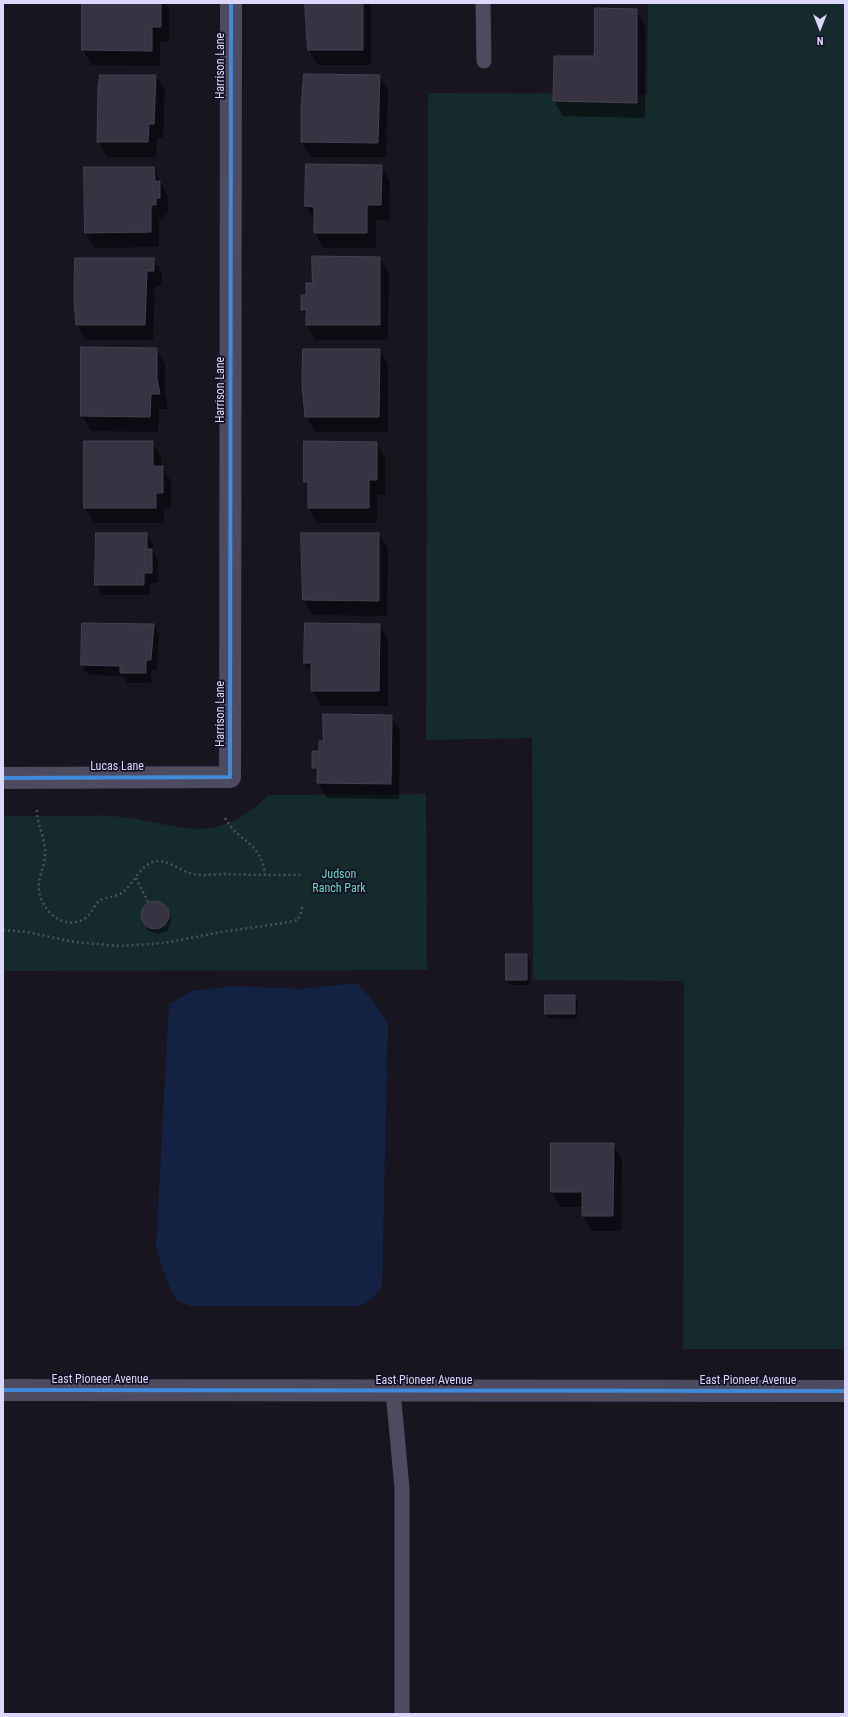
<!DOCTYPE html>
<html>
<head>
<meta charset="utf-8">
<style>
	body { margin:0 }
	#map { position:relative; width:848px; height:1717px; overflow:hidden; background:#181520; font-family:"Roboto Condensed",sans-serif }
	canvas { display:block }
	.frame { position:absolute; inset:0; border:4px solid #ded7fc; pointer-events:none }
	.north { position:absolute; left:800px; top:8px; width:40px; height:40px; -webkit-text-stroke:3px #151124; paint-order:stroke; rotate:180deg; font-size:11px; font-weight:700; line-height:16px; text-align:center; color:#ded7fc }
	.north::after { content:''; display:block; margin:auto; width:14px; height:18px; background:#ded7fc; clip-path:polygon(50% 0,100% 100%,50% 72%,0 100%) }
</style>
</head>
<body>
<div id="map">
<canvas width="848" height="1717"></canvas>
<div class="frame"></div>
<div class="north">N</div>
</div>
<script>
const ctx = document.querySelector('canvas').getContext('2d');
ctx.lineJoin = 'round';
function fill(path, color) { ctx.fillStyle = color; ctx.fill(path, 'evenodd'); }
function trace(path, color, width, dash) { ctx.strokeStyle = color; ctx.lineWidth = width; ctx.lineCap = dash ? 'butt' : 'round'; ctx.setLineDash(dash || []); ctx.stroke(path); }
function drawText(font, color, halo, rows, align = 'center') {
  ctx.font = font + ' "Roboto Condensed",sans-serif'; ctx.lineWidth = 3.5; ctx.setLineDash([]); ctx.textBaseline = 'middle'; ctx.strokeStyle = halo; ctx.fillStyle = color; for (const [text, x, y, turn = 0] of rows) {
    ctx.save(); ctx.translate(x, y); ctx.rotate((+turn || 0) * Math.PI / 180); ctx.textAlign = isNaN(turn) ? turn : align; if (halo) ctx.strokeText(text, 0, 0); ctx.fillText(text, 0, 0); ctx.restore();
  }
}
const green = new Path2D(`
	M648,3h197v1346h-162l1,-368 -151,-1 -1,-242 -106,2 2,-647 219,1z
	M426,794l1,176 -424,1v-155c24,0 49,0 73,0 12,0 25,-1 37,0 68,6 96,35 156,-21z`);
const water = new Path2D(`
	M357,983l16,18 15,23 -6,263 -8,10 -14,9h-169l-14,-5 -11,-21 -10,-34 13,-242 23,-13 42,-5 67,3z`);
const shadow = new Path2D(`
	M83,3h82l4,7v32h-9v24l-69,-1 -8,-15z
	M306,3h65v62h-53l-9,-15z
	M636,10l9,16v92l-82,-2 -9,-15z
	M156,76l9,15 -2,47h-6l-1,19h-49l-9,-16z
	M380,76l8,15 -2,66h-75l-9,-15z
	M381,166l9,16 -1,38h-13v28h-52l-9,-15v-11l-9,-16z
	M154,168l14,29v16h-4v7h-5v27l-64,1 -9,-15z
	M380,258l9,15 -1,67h-73l-8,-16v-6l-5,-8v-14h5l6,-12z
	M153,259l9,15v12h-7l-2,54h-67l-9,-16z
	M156,349l9,15v31l3,14h-9l-1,23 -67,-1 -9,-15z
	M380,350l8,15v67h-73l-9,-16z
	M152,442l9,15v10h2l8,15v26h-7v15h-70l-9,-15z
	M376,443l9,15v37h-8v28h-60l-8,-15v-19l-4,-7z
	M147,534l6,10v7l5,10v22h-8v12h-48l-6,-11z
	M379,534l9,15 -1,67 -74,-1 -9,-15z
	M83,624l71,1 5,10 -2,35h-6v13h-24l-4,-7 -35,-1 -6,-10z
	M380,625l8,15v66h-67l-9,-16v-16l-7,-11z
	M391,716l9,15 -1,68 -72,-1 -9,-15v-6l-5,-9 11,-26z
	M155,902l9,3 7,15 -3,10 -10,4 -10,-4 -7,-14 3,-9z
	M507,955h20l3,5v25h-21l-2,-5z
	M575,996l3,5 -1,18 -28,-1 -3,-5z
	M613,1144l9,15 -1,72h-29l-9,-15v-9h-23l-8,-15z`);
const building = new Path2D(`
	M82,3h79v24h-9v24l-70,-1z
	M305,3h58v47h-55z
	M595,8l42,1v94l-84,-2 1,-45h40z
	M304,74l76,1 -2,68 -77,-1v-33z
	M100,75h56l-2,49h-5l-1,18h-51l1,-53z
	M306,164l76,1 -1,40h-14v28h-53v-26l-9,-1z
	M84,167h70l1,14h5v17h-4v7h-5v27l-66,1z
	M312,256l68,1v68h-74v-15h-5v-15h5v-12h6z
	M75,258h79v13h-7l-2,54h-69l-2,-25z
	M81,347l76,1v31l3,15h-9l-1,23 -69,-1z
	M303,349h77l-1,68h-74l-3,-32z
	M84,441h69v25h10v27h-7v15h-72z
	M304,441l73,1v38h-8v28h-61v-26h-4z
	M96,533h51v16h5v24h-8v12h-49z
	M301,533h78v68l-76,-1z
	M82,623l72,1 -3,36h-5v13h-26v-7l-39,-1z
	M305,623l75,1 -1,67h-68v-28h-7z
	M323,714l69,1 -1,69 -74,-1v-15h-5v-17h7v-10h4z
	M141 915a14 14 0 1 1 28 0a14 14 0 1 1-28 0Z
	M506,954h21v26h-21z
	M545,995h30v19h-30z
	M551,1143h63l-1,73h-31v-24h-31z`);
const path = new Path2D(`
	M37,810c0,16 9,29 8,44 0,12 -7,21 -6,36 2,20 24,41 45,29 7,-4 9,-12 14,-17 7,-6 18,-4 25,-10 10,-8 17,-26 30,-30 14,-4 27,9 40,12 11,2 23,0 34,0 24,1 48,1 73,1
	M225,818c14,25 36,23 40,57
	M136,878l13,26
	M3,930l24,2 47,10 47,4 43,-3 57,-11 63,-9 14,-3 4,-10v-5`);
const service = new Path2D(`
	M483,3l1,58
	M393,1391l9,97v226`);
const minor = new Path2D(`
	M3,778l227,-1 1,-774`);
const tertiary = new Path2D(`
	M3,1390l842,1`);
const cycleway = new Path2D(`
	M3,778l227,-1 1,-774
	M3,1390l842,1`);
const streetNames = [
	["Harrison Lane",221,66,-90],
	["Harrison Lane",221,390,-90],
	["Harrison Lane",221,714,-90],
	["Lucas Lane",117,767],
	["East Pioneer Avenue",100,1380],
	["East Pioneer Avenue",424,1381],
	["East Pioneer Avenue",748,1381]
];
const parkNames = [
	["Judson",339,875],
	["Ranch Park",339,889]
];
fill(green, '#152a2c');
fill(water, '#132243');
fill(shadow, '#0007');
fill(building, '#373342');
trace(building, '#454153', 1);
trace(path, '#48525f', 2.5, [2, 3]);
trace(service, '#4e4b60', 15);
trace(minor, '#4e4b60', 22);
trace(tertiary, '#4e4b60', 22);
trace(cycleway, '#408adc', 4);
drawText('12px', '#ded7fc', '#151124', streetNames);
drawText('12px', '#69d6c2', '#151124', parkNames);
</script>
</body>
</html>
